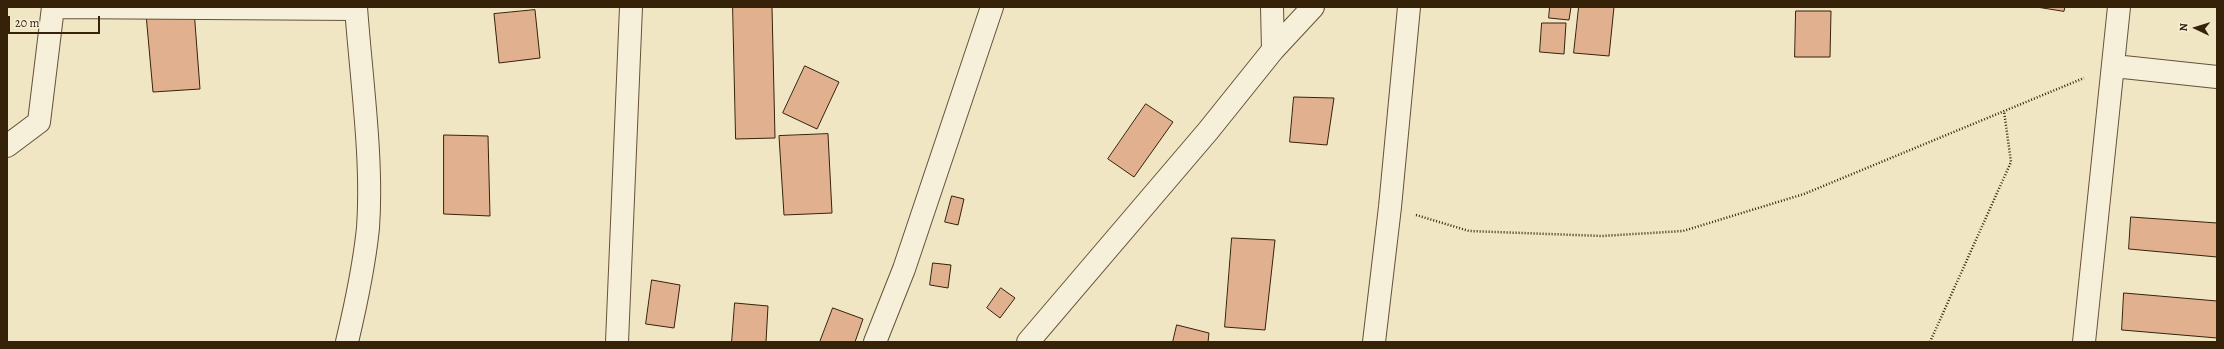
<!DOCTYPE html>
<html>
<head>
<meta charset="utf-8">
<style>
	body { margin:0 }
	#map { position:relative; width:2224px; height:349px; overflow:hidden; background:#f1e6c4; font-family:Alegreya,serif }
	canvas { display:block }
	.frame { position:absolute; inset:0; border:8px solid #362109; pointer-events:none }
	.north { position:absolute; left:2176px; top:8px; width:40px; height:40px; -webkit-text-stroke:3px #f6efd9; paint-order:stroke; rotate:274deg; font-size:11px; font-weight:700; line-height:16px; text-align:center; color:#362109 }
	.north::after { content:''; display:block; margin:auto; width:14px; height:18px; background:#362109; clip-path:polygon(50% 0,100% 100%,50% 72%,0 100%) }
	.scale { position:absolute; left:8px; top:16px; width:92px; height:18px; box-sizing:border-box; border:2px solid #362109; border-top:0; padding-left:5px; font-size:12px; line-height:14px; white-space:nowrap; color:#362109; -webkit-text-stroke:3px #f6efd9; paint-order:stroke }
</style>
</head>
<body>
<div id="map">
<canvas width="2224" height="349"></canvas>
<div class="frame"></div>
<div class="north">N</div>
<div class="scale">20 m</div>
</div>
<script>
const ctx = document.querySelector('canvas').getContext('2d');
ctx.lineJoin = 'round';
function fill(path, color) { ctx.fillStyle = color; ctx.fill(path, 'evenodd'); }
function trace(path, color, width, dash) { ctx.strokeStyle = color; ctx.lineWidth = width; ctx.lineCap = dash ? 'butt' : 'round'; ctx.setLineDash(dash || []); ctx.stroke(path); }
const building = new Path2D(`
	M733,7h39l3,131 -39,1z
	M1550,7h21l-2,13 -20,-2z
	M1579,7h35l-5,49 -35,-3z
	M2037,7h28l-1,4z
	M194,10l6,79 -47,3 -7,-78z
	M535,10l5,48 -41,5 -5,-49z
	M1796,11h35l-1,46h-35z
	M1542,23h24l-2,31 -24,-2z
	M805,66l34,16 -22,47 -34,-16z
	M1294,97l40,1 -7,47 -37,-3z
	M1146,104l27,18 -39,55 -26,-18z
	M828,134l4,79 -48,2 -5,-79z
	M444,135l44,1 2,80 -46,-2z
	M952,196l12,3 -6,26 -13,-3z
	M2131,217l86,6v34l-88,-8z
	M1232,238l43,2 -10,90 -40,-3z
	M933,263l18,2 -3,23 -18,-3z
	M652,280l28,5 -6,43 -28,-4z
	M1001,288l14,10 -15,20 -13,-10z
	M2124,293l93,8v37l-95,-8z
	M735,303l33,3 -2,36h-34z
	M833,308l30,11 -8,23h-35z
	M1177,325l32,8 -1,9h-35z`);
const path = new Path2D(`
	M1416,215l53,16 133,5 81,-5 121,-37 280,-116
	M1930,342l81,-180 -7,-51`);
const minor = new Path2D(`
	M1272,7l1,43
	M2114,66l103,11
	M7,146l32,-24 14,-115 303,2
	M347,342c9,-38 17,-75 21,-114 5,-69 -7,-151 -12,-221
	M617,342l14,-335
	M875,342l29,-73 88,-262
	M1028,342l180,-211 65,-81 40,-43
	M1374,342l16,-135 19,-200
	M2084,342l35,-335`);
fill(building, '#e1b18f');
trace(building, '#362109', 1);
trace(minor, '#655238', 24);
trace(path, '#362109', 2.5, [1, 2]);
trace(minor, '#f6efd9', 22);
</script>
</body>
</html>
